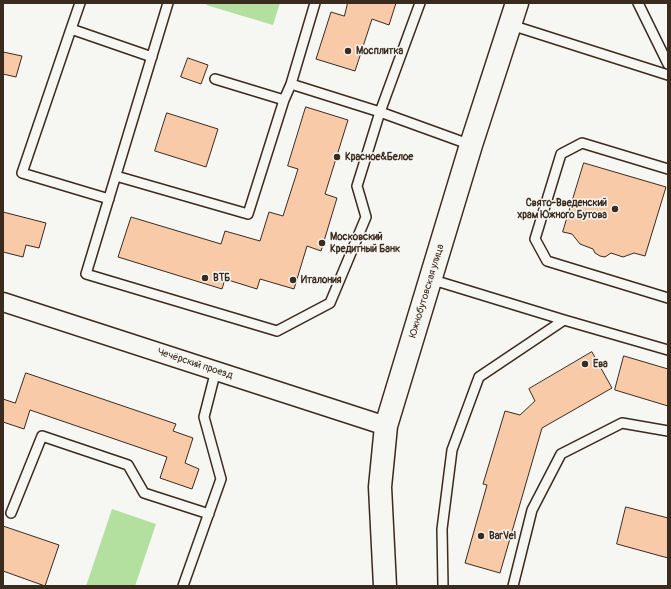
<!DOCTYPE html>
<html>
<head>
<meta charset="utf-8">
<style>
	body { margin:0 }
	#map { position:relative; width:671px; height:589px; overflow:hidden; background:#f6f6f2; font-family:Pangolin,sans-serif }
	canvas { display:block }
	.frame { position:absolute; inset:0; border:4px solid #3b2a1e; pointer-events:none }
</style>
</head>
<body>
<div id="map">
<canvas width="671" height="589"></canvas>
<div class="frame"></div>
</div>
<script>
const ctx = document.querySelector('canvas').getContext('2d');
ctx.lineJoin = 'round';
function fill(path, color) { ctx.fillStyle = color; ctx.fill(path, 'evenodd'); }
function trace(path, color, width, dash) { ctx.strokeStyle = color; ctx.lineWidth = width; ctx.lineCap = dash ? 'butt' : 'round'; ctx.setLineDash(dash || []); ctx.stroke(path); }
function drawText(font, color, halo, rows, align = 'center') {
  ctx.font = font + ' Pangolin,sans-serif'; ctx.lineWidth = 3; ctx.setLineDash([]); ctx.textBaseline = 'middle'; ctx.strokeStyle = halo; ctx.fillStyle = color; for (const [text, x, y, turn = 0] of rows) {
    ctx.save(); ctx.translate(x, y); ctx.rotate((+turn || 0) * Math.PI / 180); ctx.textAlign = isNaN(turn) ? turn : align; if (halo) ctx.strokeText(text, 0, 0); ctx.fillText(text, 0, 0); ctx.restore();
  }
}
const green = new Path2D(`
	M207,3h73l-7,22 -67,-20z
	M112,509l44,15 -21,62h-49z`);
const building = new Path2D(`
	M348,3h48l-7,22 -17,-6 -17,52 -39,-12 15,-47 13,4z
	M3,52l19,4 -6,21 -13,-3z
	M188,58l20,7 -7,19 -20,-7z
	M306,107l42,13 -23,74 12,4 -16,53 -14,-5 -13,43 -34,-10 -3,10 -32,-10 -3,10 -104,-32 13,-40 90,27 4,-13 35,10 9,-29 14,4 15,-47 -10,-3z
	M167,113l51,16 -12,38 -51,-16z
	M584,163l82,24 -21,69 -11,-3 -11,4 -12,-4 -6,4 -5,-1 -5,-3 -2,-4 -13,-5 -8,-10 -9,-2z
	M3,212l43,11 -7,25 -13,-3 -3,12 -20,-5z
	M592,352l20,36 -70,40 -42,145 -35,-10 22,-78 -4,-1 22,-73 15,4 15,-14 -6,-12z
	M624,356l44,13v37l-53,-16z
	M26,373l150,51 -3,7 20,7 -8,25 14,6 -7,20 -32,-11 7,-21 -137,-47 -6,19 -21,-7v-23l12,4z
	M626,507l42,11v40l-51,-14z
	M3,526l56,19 -14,41 -42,-15z`);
const lane = new Path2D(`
	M168,3l-82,271 191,57 53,-28 36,-86 -9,-31 23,-74 40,-109
	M638,3l30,61
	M511,25l157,50
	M71,29l9,-26
	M291,84l89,28 91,33
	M284,100l7,-16 24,-81
	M668,169l-86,-26 -21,11 -26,85 12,22 121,37
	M116,176l132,38 36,-114 -69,-21
	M109,199l-87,-26 49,-144 81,28
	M430,279l134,41 104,30
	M11,513l31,-77 86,29 16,28 65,21
	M183,586l38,-107 -17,-62 12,-47
	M443,586l-1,-57 10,-79 27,-73 85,-57
	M513,586l19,-76 29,-56 61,-31 46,8`);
const street = new Path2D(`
	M3,302l383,124`);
const secondary = new Path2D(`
	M385,586l-5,-99 6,-61 85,-281 46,-142`);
const markers = [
	[348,51,4,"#3b2a1e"],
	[337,157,4,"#3b2a1e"],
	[615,209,4,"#3b2a1e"],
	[322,243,4,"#3b2a1e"],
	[205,278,4,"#3b2a1e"],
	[293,280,4,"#3b2a1e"],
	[585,364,4,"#3b2a1e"],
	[481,536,4,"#3b2a1e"]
];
const poiNames = [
	["Мосплитка",356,51],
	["Красное&Белое",345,157],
	["Свято-Введенский",607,203,"right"],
	["храм Южного Бутова",607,215,"right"],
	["Московский",330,237],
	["Кредитный Банк",330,249],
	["ВТБ",213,278],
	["Италония",301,280],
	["Ева",593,364],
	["BarVel",489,536]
];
const streetNames = [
	["Южнобутовская улица",427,291,-73],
	["Чечёрский проезд",195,364,18]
];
fill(green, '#b3e09f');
fill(building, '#f8caa7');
trace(building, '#3b2a1e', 1);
trace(lane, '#3b2a1e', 12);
trace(street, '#3b2a1e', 21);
trace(secondary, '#3b2a1e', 25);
trace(lane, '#f6f6f2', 9);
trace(street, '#f6f6f2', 18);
trace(secondary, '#f6f6f2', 22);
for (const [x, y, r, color] of markers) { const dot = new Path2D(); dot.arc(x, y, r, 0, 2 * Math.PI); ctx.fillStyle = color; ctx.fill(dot); trace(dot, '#f6f6f2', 1.5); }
drawText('bold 10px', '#3b2a1e', '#f6f6f2', poiNames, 'left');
drawText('10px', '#3b2a1e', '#f6f6f2', streetNames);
</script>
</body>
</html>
